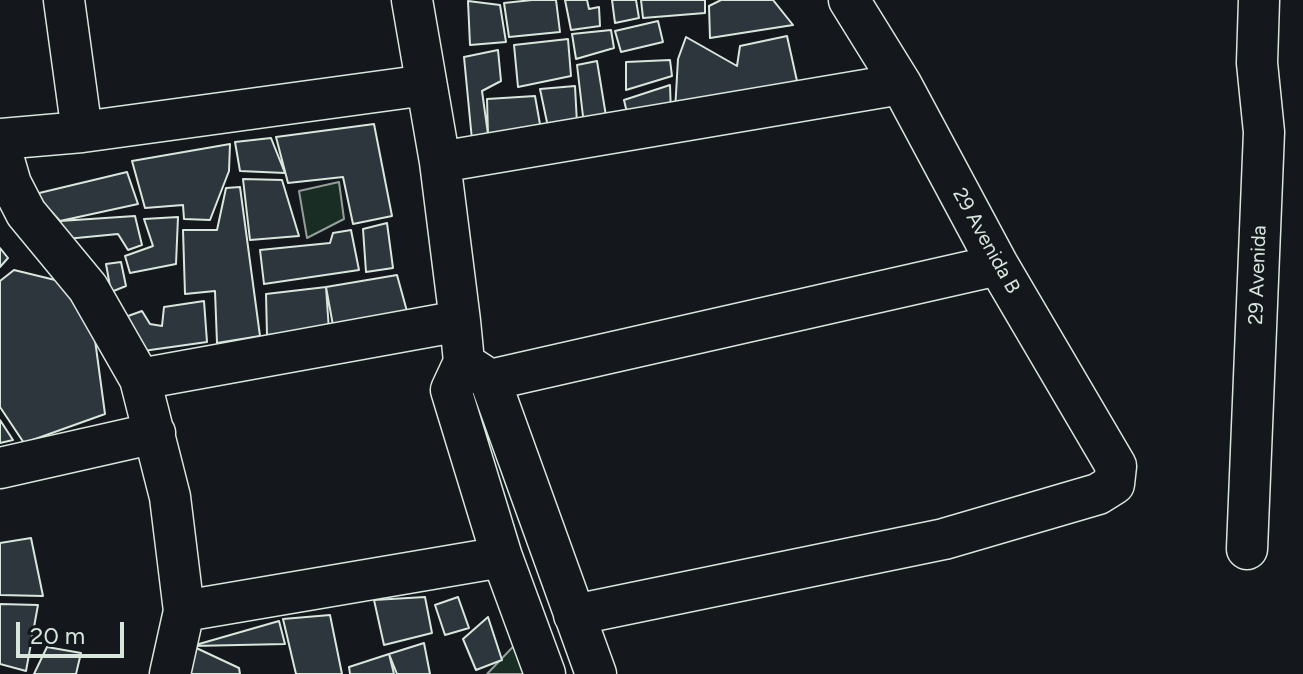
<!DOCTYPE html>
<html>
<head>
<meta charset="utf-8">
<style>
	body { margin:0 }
	#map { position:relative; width:1303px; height:674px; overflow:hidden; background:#14181c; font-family:Figtree,sans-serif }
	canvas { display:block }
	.scale { position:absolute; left:16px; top:622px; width:108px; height:36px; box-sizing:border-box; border:4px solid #d8e6dc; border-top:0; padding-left:10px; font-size:24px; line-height:28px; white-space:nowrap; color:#d8e6dc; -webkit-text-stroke:6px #14181c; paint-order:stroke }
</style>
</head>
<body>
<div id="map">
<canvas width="1303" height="674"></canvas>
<div class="scale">20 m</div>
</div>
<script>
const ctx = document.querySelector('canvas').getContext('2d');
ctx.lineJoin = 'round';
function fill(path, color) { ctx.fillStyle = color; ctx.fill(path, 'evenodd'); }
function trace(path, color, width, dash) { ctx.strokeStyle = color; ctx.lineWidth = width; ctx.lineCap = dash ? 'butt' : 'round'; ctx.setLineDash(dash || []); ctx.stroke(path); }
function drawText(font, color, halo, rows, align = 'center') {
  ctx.font = font + ' Figtree,sans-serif'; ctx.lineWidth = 6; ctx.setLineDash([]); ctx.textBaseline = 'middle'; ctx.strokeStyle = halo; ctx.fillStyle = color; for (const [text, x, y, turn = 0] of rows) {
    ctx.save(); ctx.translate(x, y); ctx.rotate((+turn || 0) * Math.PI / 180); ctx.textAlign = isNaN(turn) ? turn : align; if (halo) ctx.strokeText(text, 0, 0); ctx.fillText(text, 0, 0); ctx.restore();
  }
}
const green = new Path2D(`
	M339,182l5,37 -37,19 -8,-47z
	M529,630l7,44h-49z`);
const building = new Path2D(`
	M532,0h24l4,32 -51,5 -5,-34z
	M565,0h22l2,9 10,-2 1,19 -29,4z
	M612,0h24l3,18 -24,5z
	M641,0h64v13l-62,5z
	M721,0h52l20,25 -83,13 -1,-32z
	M468,1l32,4 6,37 -36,3z
	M658,21l5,21 -42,10 -6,-21z
	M611,30l3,18 -38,11 -4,-25z
	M787,36l10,45 -122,30 3,-52 8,-22 51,29 3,-20z
	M568,39l3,37 -53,11 -4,-42z
	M498,50l3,31 -19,10 6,43 -16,6 -8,-83z
	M670,60l2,16 -46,14v-28z
	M597,61l10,61 -23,3 -7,-60z
	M670,85l1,29 -43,3 -4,-17z
	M575,86l2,38 -29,3 -8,-38z
	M535,96l6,34 -53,4 -1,-35z
	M374,124l18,92 -39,8 -10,-47 -55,6 -12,-46z
	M271,138l14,35 -45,-2 -5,-29z
	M230,144l-1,27 -19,49 -26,-1 -1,-14 -38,3 -13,-47z
	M127,172l11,32 -78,17 -25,-27z
	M243,179l39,1 17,56 -49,4z
	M240,187l20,149 -43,7 -2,-52 -30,3 -2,-64h34l9,-42z
	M135,216l7,29 -14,5 -10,-16 -52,5 -6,-18z
	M178,217l-2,47 -46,9 -5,-17 28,-10 -9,-27z
	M387,223l6,45 -27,4 -3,-43z
	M351,230l8,40 -95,14 -4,-34 70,-7 3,-10z
	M0,248l8,10 -8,9z
	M121,262l5,24 -15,6 -5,-28z
	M14,270l74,18 17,126 -81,29 -24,-36v-126z
	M397,275l11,40 -74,16 -8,-44z
	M326,287l3,44 -62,4 -1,-41z
	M204,301l3,41 -71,10 -8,-36 14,-5 8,13 12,2 2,-19z
	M0,420l13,20 -13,3z
	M31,538l12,58 -43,-1v-52z
	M425,597l7,36 -48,12 -10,-45z
	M458,597l11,31 -24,7 -10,-30z
	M0,604l38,1 -12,66 -26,-7z
	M330,615l12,59h-46l-13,-55z
	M488,617l14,43 -26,10 -13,-31z
	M279,621l6,23 -93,2z
	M424,643l6,31h-33l-8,-20z
	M192,646l47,22 1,6h-54z
	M47,647l34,6 -5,21h-42z
	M389,654l5,20h-44l-1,-7z`);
const minor = new Path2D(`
	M64,0l18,132
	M412,0l28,162 20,159 4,41 -13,28 51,167 43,117
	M0,139l82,-7 344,-47
	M0,146l11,38 15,29 62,75 52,91 30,118 14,114 -14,63
	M440,162l461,-78
	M470,367l20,13 106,294
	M140,379l320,-58
	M490,380l508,-115
	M0,468l155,-35
	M1247,549l17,-417 -7,-69 2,-63
	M184,611l318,-54
	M574,615l370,-76 154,-45 16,-10 2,-18 -118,-201 -97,-181 -52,-84`);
const streetNames = [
	["29 Avenida B",986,241,61],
	["29 Avenida",1258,275,-88]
];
fill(green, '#1a2d24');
trace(green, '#939e99', 2);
fill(building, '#2c363c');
trace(building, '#d8e6dc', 2);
trace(minor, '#d8e6dc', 43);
trace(minor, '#14181c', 40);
drawText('20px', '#d8e6dc', '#14181c', streetNames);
</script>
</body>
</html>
